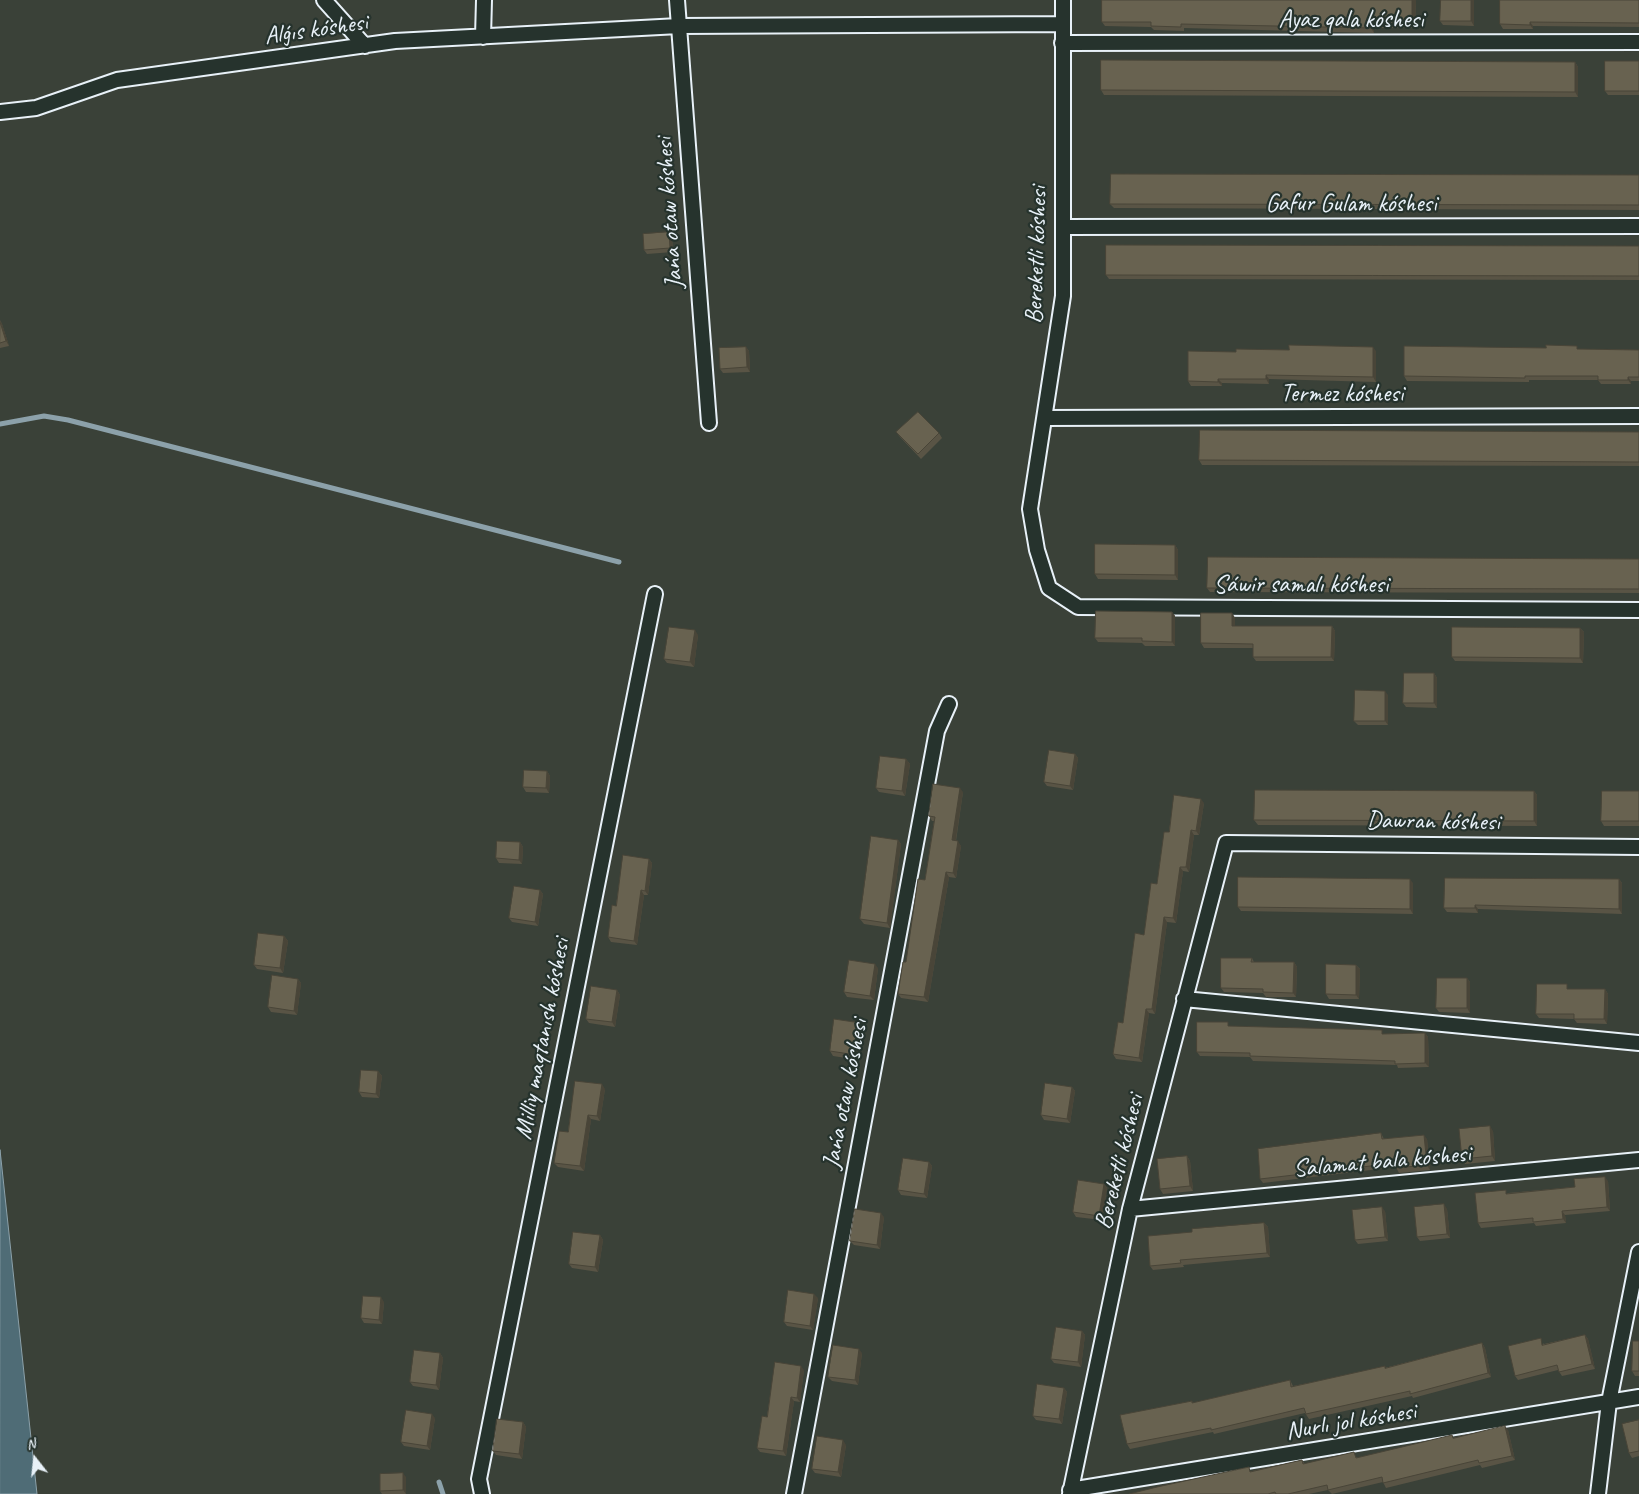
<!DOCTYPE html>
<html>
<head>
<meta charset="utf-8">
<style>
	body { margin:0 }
	#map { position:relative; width:1639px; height:1494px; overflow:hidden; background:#3a4138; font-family:Caveat,sans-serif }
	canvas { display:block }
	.north { position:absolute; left:10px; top:1434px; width:50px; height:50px; -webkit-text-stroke:4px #26332d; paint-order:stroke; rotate:344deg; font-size:14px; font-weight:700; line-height:20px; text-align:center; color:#e8f1f8 }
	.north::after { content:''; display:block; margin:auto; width:18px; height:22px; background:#e8f1f8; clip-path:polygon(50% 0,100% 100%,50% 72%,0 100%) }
</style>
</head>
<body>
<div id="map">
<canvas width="1639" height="1494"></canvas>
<div class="north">N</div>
</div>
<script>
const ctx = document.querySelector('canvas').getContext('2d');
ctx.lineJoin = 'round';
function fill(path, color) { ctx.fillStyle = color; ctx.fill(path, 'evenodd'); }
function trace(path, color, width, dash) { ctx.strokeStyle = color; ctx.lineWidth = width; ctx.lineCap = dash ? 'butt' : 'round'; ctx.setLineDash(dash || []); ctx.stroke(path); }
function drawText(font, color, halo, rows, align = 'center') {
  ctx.font = font + ' Caveat,sans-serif'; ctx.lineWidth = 4.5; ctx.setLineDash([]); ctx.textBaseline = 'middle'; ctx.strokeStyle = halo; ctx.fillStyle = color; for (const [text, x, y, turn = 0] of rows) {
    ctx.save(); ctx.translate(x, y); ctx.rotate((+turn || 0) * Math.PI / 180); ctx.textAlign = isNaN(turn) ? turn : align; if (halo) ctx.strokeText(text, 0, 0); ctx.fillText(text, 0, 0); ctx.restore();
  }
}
const water = new Path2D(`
	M0,1150l37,344h-37z`);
const stream = new Path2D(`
	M0,424l44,-8 24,4 551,142
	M439,1482l4,12`);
const street = new Path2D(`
	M324,0l41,46
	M677,0l32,423
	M1063,0v296l-33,213 7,41 12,38 29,19 561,3
	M483,37l1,-37
	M1062,43l577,-1
	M0,112l36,-4 81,-28 278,-39 284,-15 384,-2
	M1063,227l576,-1
	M1044,418l595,-2
	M1184,999l455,44
	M1130,1209l509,-49
	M1070,1490l569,-93
	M482,1494l-3,-15 176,-885
	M794,1494l143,-763 12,-27
	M1070,1494l60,-285 96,-366 413,4
	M1598,1494l11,-92 30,-150`);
const wall = new Path2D(`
	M1416,0l-1,28h-41v5l-190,-5v3l-30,-1 -3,-3 -46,-1 -3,-4z
	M1441,0h33v26l-31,-1 -3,-4z
	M1639,0v27l-106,-1v3h-30l-3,-5z
	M1639,61v34h-31l-3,-4z
	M1575,62l3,5v30l-474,-2 -3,-5z
	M1639,175v35l-525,-2 -4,-4z
	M669,232l3,5 1,15 -26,2 -3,-4z
	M1639,246v34l-530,-1 -3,-4z
	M0,320l2,4 7,22 -9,2z
	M746,347l3,4 1,21 -27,1 -3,-4z
	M1579,349l60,1v31h-8v3h-30l-3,-4h-69v2l-122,-1 -3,-5z
	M1376,351v31l-107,-3v5l-47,-1v3h-31l-3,-5z
	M896,432l43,1 3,5 -21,21 -21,-22z
	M1639,432v34l-437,-1 -3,-5z
	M1175,545l3,5v30l-80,-1 -3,-5z
	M1639,559v34l-429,-1 -3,-4z
	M1172,612l3,4v30h-30l-3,-3 -44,-1 -3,-4z
	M1232,613l3,5v8h97l3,5 -1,30h-78l-3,-4v-9h-49l-3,-5z
	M1580,628l4,4 -1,31 -128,-2 -3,-4z
	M698,635l-4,32 -27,-4 -3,-4z
	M1434,673l3,5v30l-31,-1 -3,-4z
	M1388,695v30h-30l-4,-4z
	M1075,754l3,4 -5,32 -26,-4 -3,-4z
	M906,759l4,5 -5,32 -26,-4 -3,-4z
	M547,771l3,5 -1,17 -23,-1 -3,-5z
	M1534,791l3,4v31l-279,-1 -4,-5z
	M1639,791v35h-35l-3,-5z
	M963,792l-7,49 5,5 -5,32 -7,-1 -21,125 -27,-4 -3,-4 27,-114 9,-59h-2l-3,-5z
	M1204,803l-5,32h-5l-5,37 -6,-1 -7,52 -9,-1 -12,92 -6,-1 -7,49 -26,-3 -3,-5 10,-31 21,-88 13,-51 12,-52z
	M898,840l3,4 -11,84 -26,-4 -4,-5z
	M520,842l3,5 -1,17 -23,-1 -3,-5z
	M649,859l3,4 -4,32h-4l-7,50 -26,-3 -3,-5z
	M1619,879l3,4v31l-144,-5v4l-31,-1 -3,-4z
	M1413,883v31l-172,-3 -3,-4z
	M540,890l3,4 -5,32 -26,-4 -3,-4z
	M284,936l4,5 -5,32 -26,-4 -3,-4z
	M1252,958l2,4h40l3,5 -1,30h-30l-3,-4 -39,-1 -3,-4z
	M1356,965l4,4 -1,30h-30l-3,-5z
	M878,968l-4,32 -27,-3 -3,-5z
	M1467,978l3,4v31l-31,-1 -3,-4z
	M298,979l3,4 -4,32 -26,-3 -3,-5z
	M1570,989h35l3,5 -1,30 -30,-1 -3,-4 -35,-1 -3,-4z
	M617,990l3,5 -5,32 -26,-4 -3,-4z
	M861,1023l3,5 -5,32 -26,-4 -3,-5z
	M1231,1026l153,8 41,-1 3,4 1,30 -31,1 -1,-3 -144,-4 -3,-4 -50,-1 -3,-4z
	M378,1071l4,5 -3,22 -17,-1 -3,-5z
	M1072,1087l3,4 -5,32 -26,-3 -3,-5z
	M605,1089l-5,32 -9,-2 -7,52 -26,-4 -4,-4 14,-31z
	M1493,1131l2,30 -30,3 -3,-5z
	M1381,1133l3,6h43l3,31 -31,3 -3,-6 -133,16 -3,-4z
	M1187,1156l3,5 3,30 -30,3 -3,-5z
	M929,1162l3,4 -5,32 -26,-3 -3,-5z
	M1608,1181l2,30 -45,4 1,8 -30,3 -2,-3 -53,5 -3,-5 30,-30 67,-6z
	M1104,1184l3,4 -5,32 -26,-3 -3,-5z
	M1447,1209l3,29 -30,3 -3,-4z
	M1385,1211l3,30 -30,3 -3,-4z
	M884,1217l-4,32 -26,-4 -4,-4z
	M1264,1223l4,4 2,30 -87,8 1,2 -31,3 -3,-4 42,-34z
	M600,1235l3,5 -5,32 -26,-4 -3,-4z
	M818,1298l-5,32 -26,-4 -3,-4z
	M384,1302l-2,22 -18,-1 -3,-5z
	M1082,1331l3,4 -4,32 -27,-4 -3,-4z
	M1585,1335l3,4 7,30 -33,7 -4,-6 -40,10 -3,-4 29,-33v1z
	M1639,1341v35h-4l-3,-5z
	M1482,1343l3,5 6,29 -78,21 -1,-2 -103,23 -4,-6 -91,21 -1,-2 -83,17 -3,-5 65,-43 1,2 97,-23 3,6 93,-18z
	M440,1353l3,5 -4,32 -26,-4 -3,-4z
	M862,1353l-4,32 -26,-4 -4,-4z
	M804,1370l-4,32 -6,-1 -8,55 -26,-4 -3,-4 10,-31z
	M1064,1388l3,4 -5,32 -26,-4 -3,-4z
	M435,1418l-5,32 -26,-4 -3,-4z
	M1639,1420v36l-7,2 -3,-5z
	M523,1422l3,5 -4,32 -26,-4 -3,-4z
	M1508,1430l7,30 -33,8 -2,-3 -94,23 -3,-6 -51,12 -4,-4 -19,4h-180l123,-23 50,-11 3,4 52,-7 1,1 96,-20z
	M846,1445l-5,32 -26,-4 -3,-4z
	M406,1477v17h-24l-2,-3z`);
const shadedWall = new Path2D(`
	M1412,0h4l-1,28 -3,-4z
	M1471,0h3v26l-3,-5z
	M1530,22l3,4v3l-3,-4z
	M1371,23l3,5v5l-3,-5z
	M1575,62l3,5v30l-3,-5z
	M669,232l3,5 1,15 -3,-4z
	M0,320l2,4 7,22 -3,-5z
	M746,347l3,4 1,21 -3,-5z
	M1373,347l3,4v31l-3,-5z
	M1266,375l3,4v5l-3,-5z
	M1628,377l3,4v3l-3,-4z
	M1218,379l4,4v3l-4,-4z
	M1175,545l3,5v30l-3,-5z
	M1172,612l3,4v30l-3,-4z
	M1232,613l3,5v13l-3,-5z
	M1332,626l3,5 -1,30 -3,-4z
	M1580,628l4,4 -1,31 -3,-5z
	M695,630l3,5 -4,32 -4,-5z
	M1434,673l3,5v30l-3,-5z
	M1385,691l3,4v30l-3,-4z
	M1075,754l3,4 -5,32 -3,-4z
	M906,759l4,5 -5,32 -3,-5z
	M547,771l3,5 -1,17 -3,-5z
	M960,788l3,4 -8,53 -3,-5z
	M1534,791l3,4v31l-3,-5z
	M1201,799l3,4 -5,32 -3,-4z
	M1191,830l3,5 -5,37 -3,-5z
	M898,840l3,4 -11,84 -3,-5z
	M958,841l3,5 -5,32 -3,-5z
	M520,842l3,5 -1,17 -3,-4z
	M649,859l3,4 -4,32 -3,-4z
	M1180,867l3,4 -7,52 -3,-5z
	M946,872l3,5 -21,125 -4,-5z
	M1410,879l3,4v31l-3,-5z
	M1619,879l3,4v31l-3,-5z
	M540,890l3,4 -5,32 -3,-4z
	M641,890l3,5 -7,50 -3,-4z
	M1475,905l3,4v4l-3,-5z
	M1164,917l3,5 -12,92 -3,-5z
	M284,936l4,5 -5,32 -3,-5z
	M1294,962l3,5 -1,30 -3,-4z
	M875,964l3,4 -4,32 -4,-4z
	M1356,965l4,4 -1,30 -3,-4z
	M1467,978l3,4v31l-3,-5z
	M298,979l3,4 -4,32 -3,-4z
	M1605,989l3,5 -1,30 -3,-5z
	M617,990l3,5 -5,32 -3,-5z
	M1146,1009l3,4 -7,49 -3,-4z
	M861,1023l3,5 -5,32 -3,-5z
	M1425,1033l3,4 1,30 -4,-4z
	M378,1071l4,5 -3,22 -3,-4z
	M602,1084l3,5 -5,32 -3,-5z
	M1072,1087l3,4 -5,32 -3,-4z
	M588,1115l3,4 -7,52 -4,-5z
	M1490,1126l3,5 2,30 -3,-5z
	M1424,1135l3,4 3,31 -3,-5z
	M1187,1156l3,5 3,30 -3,-5z
	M929,1162l3,4 -5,32 -3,-4z
	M1605,1177l3,4 2,30 -3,-4z
	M1104,1184l3,4 -5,32 -3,-4z
	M1444,1204l3,5 3,29 -3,-4z
	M1382,1207l3,4 3,30 -3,-4z
	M1562,1211l3,4 1,8 -3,-4z
	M881,1213l3,4 -4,32 -3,-4z
	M1264,1223l4,4 2,30 -3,-4z
	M600,1235l3,5 -5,32 -3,-5z
	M814,1294l4,4 -5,32 -3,-4z
	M381,1297l3,5 -2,22 -3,-4z
	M1082,1331l3,4 -4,32 -3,-5z
	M1585,1335l3,4 7,30 -3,-5z
	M1482,1343l3,5 6,29 -3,-4z
	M859,1349l3,4 -4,32 -3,-5z
	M440,1353l3,5 -4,32 -3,-5z
	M801,1366l3,4 -4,32 -3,-4z
	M1064,1388l3,4 -5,32 -3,-5z
	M791,1397l3,4 -8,55 -3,-5z
	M432,1414l3,4 -5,32 -3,-4z
	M523,1422l3,5 -4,32 -3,-5z
	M1505,1426l3,4 7,30 -3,-4z
	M843,1440l3,5 -5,32 -3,-5z
	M403,1473l3,4v17l-3,-4z`);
const building = new Path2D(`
	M1102,0h310v24l-41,-1v5l-190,-4v3l-30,-1v-4h-49z
	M1441,0h30v21h-31z
	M1500,0h139v23l-109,-1v3l-30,-1z
	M1101,60l474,2v30l-474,-2z
	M1605,61h34v30h-34z
	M1111,174l528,1v30l-529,-1z
	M669,232l1,16 -26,2 -1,-16z
	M1106,245l533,1v30l-533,-1z
	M0,322l6,19 -6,2z
	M1289,345l84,2v30l-107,-2v4h-48v3l-30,-1v-30l48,1v-3l53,1z
	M1546,345l31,1v3l62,1v27h-11v3h-30v-4h-73v2l-121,-2v-30l142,2z
	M746,347l1,20 -27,2 -1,-21z
	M918,412l21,21 -21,21 -22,-22z
	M1200,430l439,2v30l-440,-2z
	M1095,544l80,1v30l-80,-1z
	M1208,557l431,2v30l-432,-1z
	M1096,611l76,1v30l-30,-1v-3h-47z
	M1201,613h31v13h100l-1,31h-78v-13l-52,-1z
	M669,627l26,3 -5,32 -26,-3z
	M1452,627l128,1v30l-128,-1z
	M1404,673h30v30h-31z
	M1355,690l30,1v30h-31z
	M1049,750l26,4 -5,32 -26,-4z
	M880,756l26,3 -4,32 -26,-3z
	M524,770l23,1 -1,17 -23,-1z
	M933,784l27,4 -8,52 6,1 -5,32 -7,-1 -22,125 -26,-3 5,-32h3l12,-83 7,1 10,-63 -6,-1z
	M1255,790l279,1v30l-280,-1z
	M1602,791h37v30h-38z
	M1174,795l27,4 -5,32 -5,-1 -5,37h-6l-7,51 -9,-1 -12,92h-6l-7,49 -26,-4 5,-32 5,1 12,-90 9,2 7,-52 6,1 7,-52h5z
	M871,836l27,4 -11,83 -27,-4z
	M497,841l23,1 -1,18 -23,-2z
	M623,855l26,4 -4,32 -4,-1 -7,51 -26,-4 4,-32 4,1z
	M1238,877l172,2v30l-172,-2z
	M1445,878l174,1v30l-144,-4v3h-31z
	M514,886l26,4 -5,32 -26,-4z
	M258,933l26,3 -4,32 -26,-3z
	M1221,958h31l-1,4h43l-1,31 -30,-1v-3l-42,-1z
	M849,960l26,4 -5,32 -26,-4z
	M1326,964l30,1v30l-30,-1z
	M272,975l26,4 -4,32 -26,-4z
	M1437,978h30v30h-31z
	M1537,984h30v5h38l-1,30h-30v-5h-38z
	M591,986l26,4 -5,32 -26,-3z
	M834,1019l27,4 -5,32 -26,-4z
	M1197,1022h31v4l154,4v4l43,-1v30l-30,1v-3l-145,-5v-3l-53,-1z
	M361,1070l17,1 -2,23 -17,-2z
	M575,1081l27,3 -5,32 -9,-1 -8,51 -26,-3 5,-32 9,1z
	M1045,1083l27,4 -5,32 -26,-4z
	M1490,1126l2,30 -30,3 -3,-30z
	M1381,1133l1,6 42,-4 3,30 -31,3v-5l-136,16 -2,-30z
	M1187,1156l3,30 -30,3 -3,-30z
	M903,1158l26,4 -5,32 -26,-4z
	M1605,1177l2,30 -45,4 1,8 -30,3v-4l-55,5 -3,-30 31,-3v4l69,-7 -1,-8z
	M1078,1180l26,4 -5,32 -26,-4z
	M1444,1204l3,30 -30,3 -3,-30z
	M1382,1207l3,30 -30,3 -3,-30z
	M855,1209l26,4 -4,32 -27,-4z
	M1264,1223l3,30 -87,7 1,3 -31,3 -2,-30 44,-4v-3z
	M573,1232l27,3 -5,32 -26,-3z
	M788,1290l26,4 -4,32 -26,-4z
	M363,1296l18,1 -2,23 -18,-2z
	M1056,1327l26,4 -4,31 -27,-3z
	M1585,1335l7,29 -33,8 -2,-7 -42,11 -7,-30 33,-8 1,7z
	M1633,1341h6v30h-7z
	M1482,1343l6,30 -78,21v-3l-104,23 -2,-6 -93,22v-2l-84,16 -7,-29 72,-14v2l98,-23 1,7 94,-21v2z
	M833,1345l26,4 -4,31 -27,-3z
	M414,1350l26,3 -4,32 -26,-3z
	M775,1362l26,4 -4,32 -6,-1 -8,54 -26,-3 5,-32 5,1z
	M1037,1384l27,4 -5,31 -26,-3z
	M406,1410l26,4 -5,32 -26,-4z
	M497,1419l26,3 -4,32 -26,-3z
	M1639,1420v31l-10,2 -7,-29z
	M1505,1426l7,30 -33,7 -1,-3 -95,23 -1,-6 -54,13 -1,-5 -39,9h-12l-1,-2 -7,2h-139l28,-7 92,-20 1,5 52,-12 1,4 51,-12 2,6 96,-23 1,3z
	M817,1436l26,4 -5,32 -26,-3z
	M403,1473v17l-23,1v-17z`);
const streetNames = [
	["Ayaz qala kóshesi",1351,20],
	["Alǵıs kóshesi",316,30,-8],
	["Gafur Gulam kóshesi",1351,204],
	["Jańa otaw kóshesi",670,213,-94],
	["Bereketli kóshesi",1037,255,-88],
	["Termez kóshesi",1342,394],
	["Sáwir samalı kóshesi",1301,585],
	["Dawran kóshesi",1433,822,1],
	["Milliy maqtanısh kóshesi",543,1039,-79],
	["Jańa otaw kóshesi",846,1094,-79],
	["Bereketli kóshesi",1120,1162,-76],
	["Salamat bala kóshesi",1382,1162,-5],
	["Nurlı jol kóshesi",1351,1422,-9]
];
fill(water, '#4f6c76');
trace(water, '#8ca1aa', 1);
trace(stream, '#8ca1aa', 5);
trace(street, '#e8f1f8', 18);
trace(street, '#26332d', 14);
fill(wall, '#595445');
fill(shadedWall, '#494538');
fill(building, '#686250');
trace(building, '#494538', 1);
drawText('25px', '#e8f1f8', '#26332d', streetNames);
</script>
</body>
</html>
